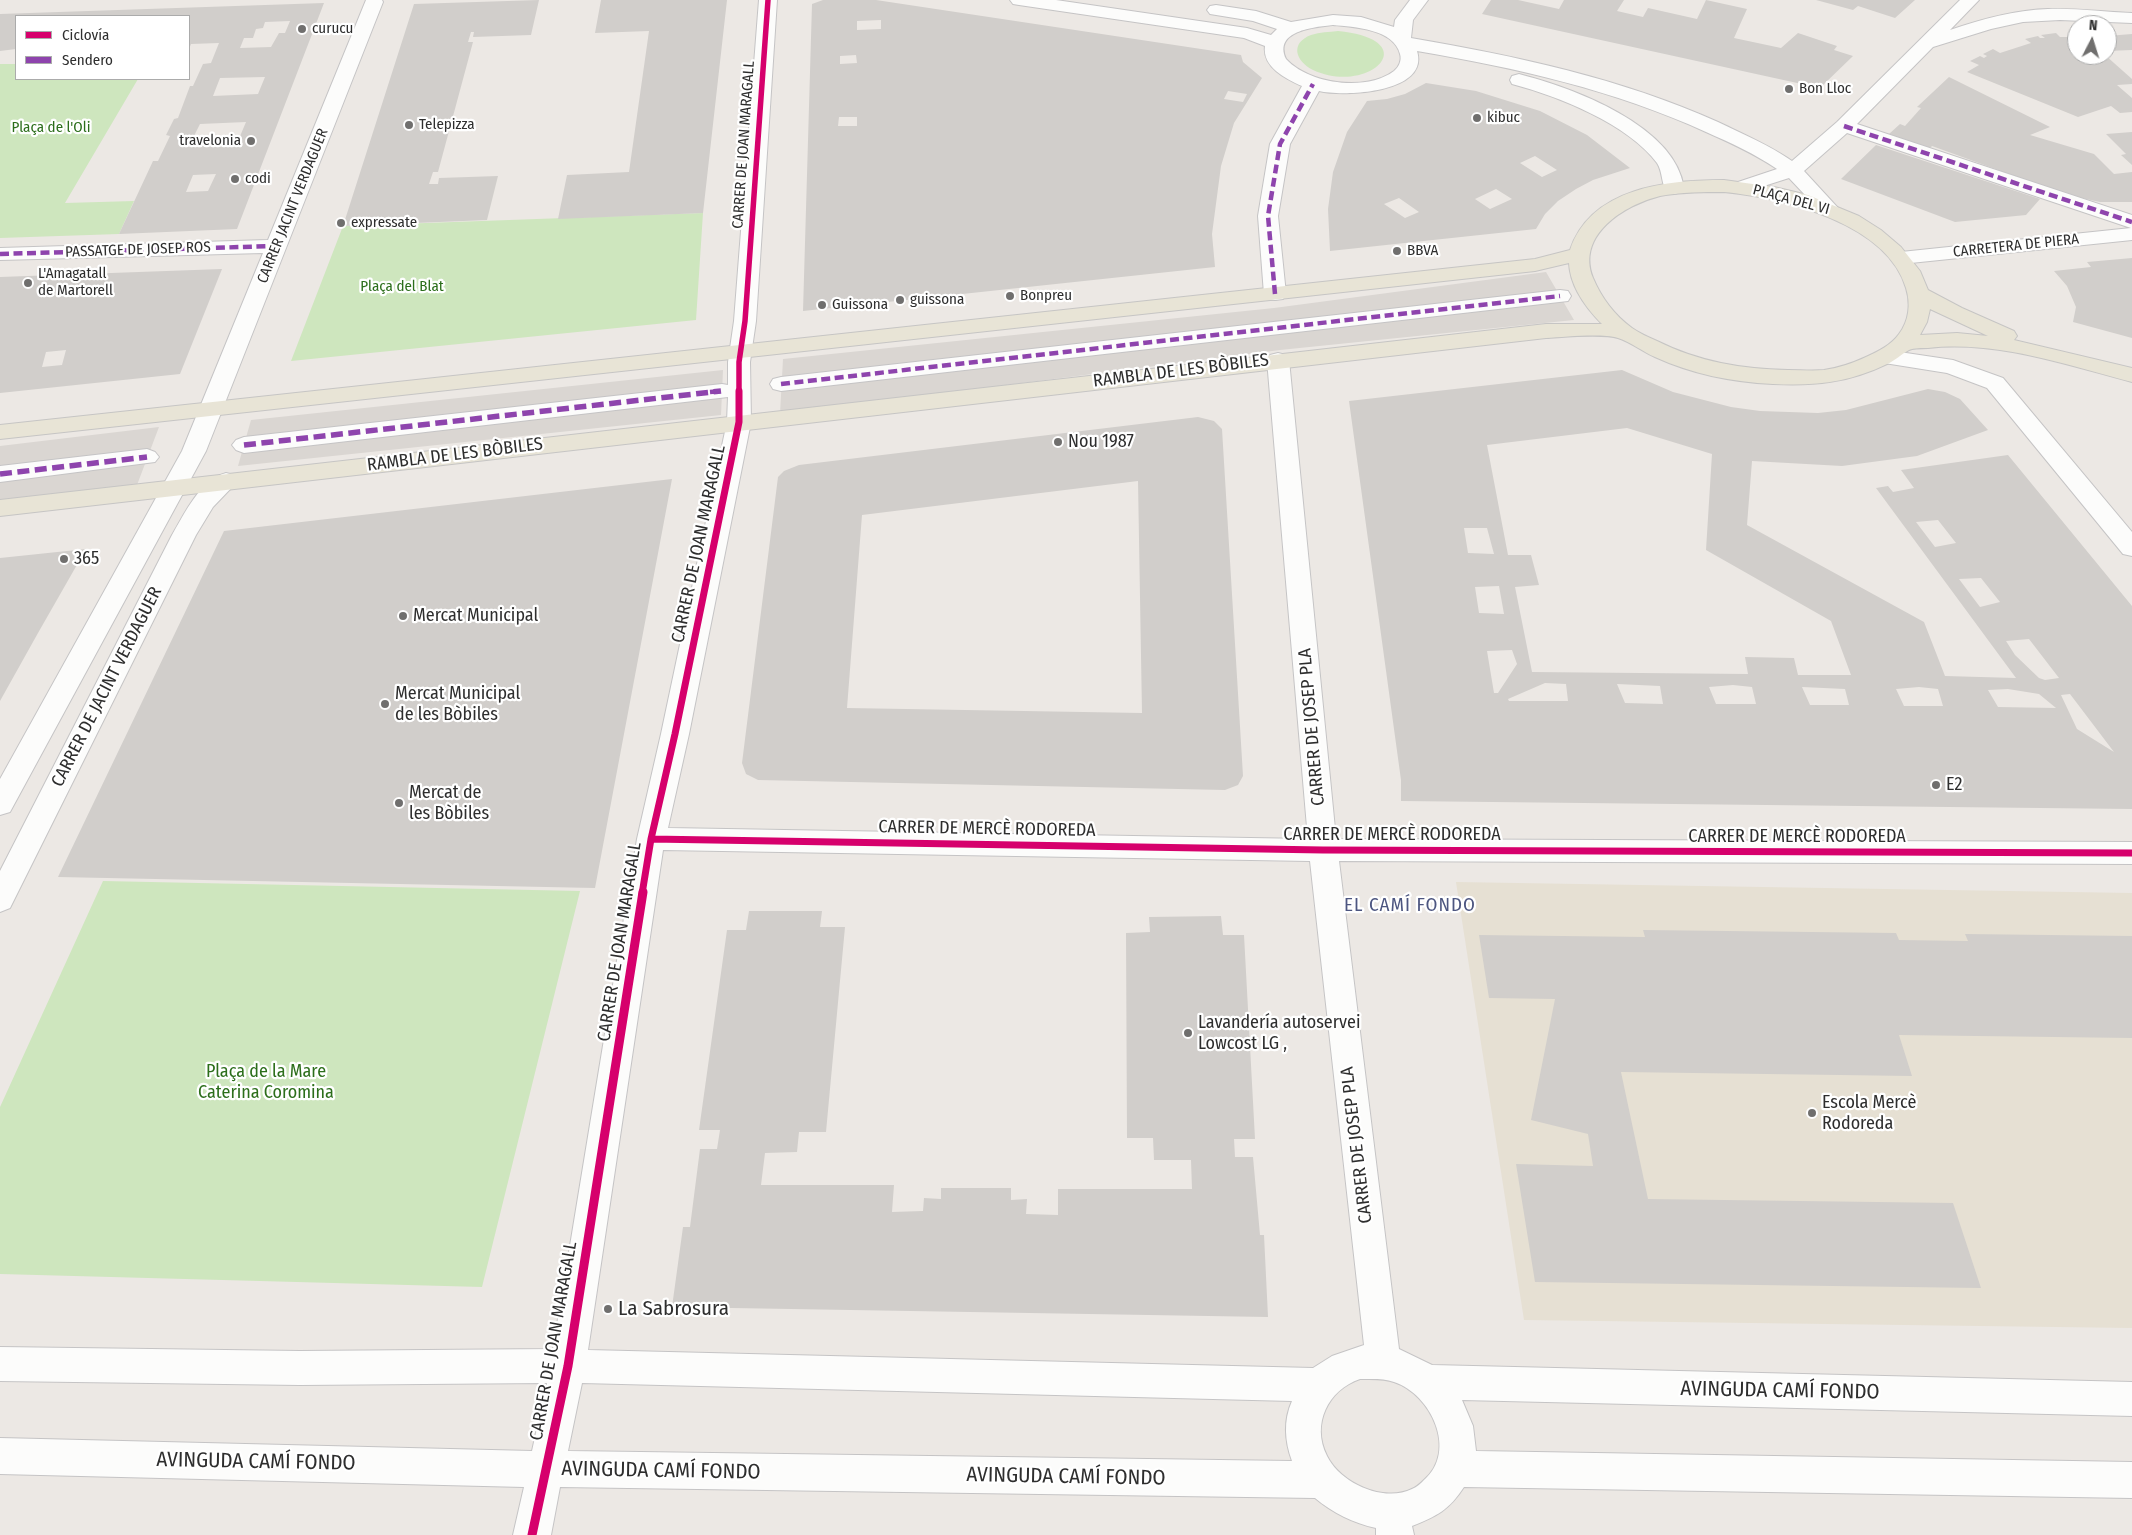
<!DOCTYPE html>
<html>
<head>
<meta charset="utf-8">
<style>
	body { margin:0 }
	#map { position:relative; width:2132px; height:1535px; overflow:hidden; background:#ece8e4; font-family:"Fira Sans Condensed",sans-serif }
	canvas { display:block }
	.legend { position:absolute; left:15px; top:15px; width:175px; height:65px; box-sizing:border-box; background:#fff; border:1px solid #ababab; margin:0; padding:6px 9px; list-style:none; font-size:15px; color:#2e2e2e }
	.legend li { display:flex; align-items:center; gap:10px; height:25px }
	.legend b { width:25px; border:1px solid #ababab }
	.north { position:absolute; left:2067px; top:15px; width:50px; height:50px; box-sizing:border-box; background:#fff; border:1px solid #ababab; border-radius:50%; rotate:5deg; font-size:14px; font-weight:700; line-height:20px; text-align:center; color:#2e2e2e }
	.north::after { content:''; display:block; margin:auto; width:18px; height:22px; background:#706f6e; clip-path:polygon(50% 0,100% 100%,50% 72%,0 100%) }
</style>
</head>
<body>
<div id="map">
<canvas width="2132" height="1535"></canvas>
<ul class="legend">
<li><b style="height:6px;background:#d6006c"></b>Ciclovía</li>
<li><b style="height:6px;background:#8e44ad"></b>Sendero</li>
</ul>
<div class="north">N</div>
</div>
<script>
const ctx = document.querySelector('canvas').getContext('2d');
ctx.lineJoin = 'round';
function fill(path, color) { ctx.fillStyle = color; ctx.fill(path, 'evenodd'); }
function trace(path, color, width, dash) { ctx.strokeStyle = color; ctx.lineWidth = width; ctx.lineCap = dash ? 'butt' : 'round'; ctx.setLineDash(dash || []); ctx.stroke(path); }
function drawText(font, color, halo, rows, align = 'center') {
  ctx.font = font + ' "Fira Sans Condensed",sans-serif'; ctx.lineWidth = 4.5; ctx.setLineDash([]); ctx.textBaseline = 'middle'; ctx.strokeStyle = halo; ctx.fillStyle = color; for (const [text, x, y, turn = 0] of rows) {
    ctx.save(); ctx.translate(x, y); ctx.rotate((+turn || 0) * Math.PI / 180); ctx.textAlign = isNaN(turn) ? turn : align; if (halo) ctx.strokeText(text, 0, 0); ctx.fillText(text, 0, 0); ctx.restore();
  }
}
const education = new Path2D(`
	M1456,882l676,11v435l-608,-8z`);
const green = new Path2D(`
	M1338,31c89,9 31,65 -25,39 -18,-9 -23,-27 -2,-35 9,-3 18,-3 27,-4z
	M0,64h16v15h122l-73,124 69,-2 -15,33 -119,4z
	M703,213l-7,107 -405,41 52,-135z
	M103,881l477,10 -98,396 -482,-13v-167z`);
const plaza = new Path2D(`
	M1546,272l28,48 -294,30 -500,64 3,-55 491,-51z
	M723,370l-2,45 -483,51 13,-46z
	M159,427l-22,58 -137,17v-56z`);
const building = new Path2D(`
	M539,0l-8,35 -58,2 1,-5h-3l-3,10h5l-35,130h-5l-4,12h9l1,-6 59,-2 -11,44 -144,6 71,-222z
	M601,0h126l-24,213 -145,6 9,-44 62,-3 20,-141 -54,2z
	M823,0h53l365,55 2,7 19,16 -28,45 -13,43 -9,68 3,33 -412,44 9,-307zM881,20v9l-24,1v-9zM856,55l1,8 -17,1v-8zM1228,91l19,3 -4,8 -19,-3zM839,117h18v9h-19z
	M1491,0h27l41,9 5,-9h60l-7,11 26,6 5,-9 49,11 9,-19 41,9 -13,29 47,10 17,-15 39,13 -3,4 19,6 -33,32 -338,-74z
	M1816,0h99l-20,18 -37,-12 -5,4z
	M324,3l-87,226 -118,5 34,-73h5l12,-25 -4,-1 8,-16 4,-1 12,-32h3l10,-22 8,-1 8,-20 -28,1 -2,5v-33h-173v33l-16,2v-37zM290,21l-5,12h-6l-8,14 -31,1 4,-10h9l3,-9 7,-1 2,-6zM265,77l-7,17 -45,2 7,-18zM246,122l-8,19 -47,1 9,-18zM216,174l-8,17 -22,1 7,-17z
	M2056,33l4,4h17v18h28l27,24v5l-15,1 15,13v14l-12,1 -9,-7 -33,11 -111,-45 12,-7 -9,-4 10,-5 4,2 3,-2 -4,-2 10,-5 7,4 31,-10 -6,-4 13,-3 2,2h5l-4,-3z
	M2132,34v16l-25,1v-15z
	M1949,77l101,50 -20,8 64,19 20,20 18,-2v30h-32l-33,-7 -135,-49 -3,3 -40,-15 11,-10 5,2 16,-18 -4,-1z
	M1426,83l50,8 64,20 47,24 43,33 -37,12 -17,9 -18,12 -13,13 -9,15 -206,22 -2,-42 5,-37 14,-40 20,-31 20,-2 18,-5zM1535,156l22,14 -15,7 -22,-14zM1496,189l16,10 -22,10 -15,-10zM1399,198l20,14 -14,6 -21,-14z
	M2132,132v33l-11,-10 5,-1 -20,-20z
	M1876,145l164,54 -14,16 -71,7 -114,-43z
	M2132,258v80l-59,-16 3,-15 -9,-21 -13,-15 37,-4 -4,-5z
	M222,269l-42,105 -180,19v-116zM66,350l-4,15 -20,2 4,-15z
	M1622,370l51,22 58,15 29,4 58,2 28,-3 82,-21 17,3 15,7 28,31 -71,26 -75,10 -90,-5 -5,64 177,97 21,54 71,2 -140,-190 12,-2 5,6 21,-4 -13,-18 107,-15 124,151v203l-731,-8v-21l-52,-379zM1627,428l85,26 -6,96 125,71 20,54h-53l-4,-17 -49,-1 3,17 -216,-2 -17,-85 24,-2 -8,-30h-23l-21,-110zM1938,520l18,23 -21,4 -19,-25zM1464,528h23l7,26 -26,-1zM1981,578l19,24 -20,5 -21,-28zM1499,586l5,28 -25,-1 -4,-26zM2029,639l30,39 -14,2 -6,-2 -24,-23 -9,-14zM1512,650l5,14 -19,29h-4l-7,-42zM1545,683l21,1 2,17h-59l-1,-2zM1617,684l43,2 3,18 -38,-1zM1733,685l19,2 4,17h-40l-7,-17zM1802,687l43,2 4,16h-39zM1919,687l19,2 5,17h-39l-8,-17zM2008,689l31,5 17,14 -58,-1 -10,-17zM2070,694l44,58 -37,-23 -16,-34z
	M1198,417l16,4 8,8 21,347 -5,9 -13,5 -467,-10 -12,-6 -4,-11 36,-286 6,-6 15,-6zM1138,481l4,232 -295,-5 15,-193z
	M672,479l-77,409 -537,-11 166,-346z
	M86,549l-48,84 -38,68v-143z
	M749,911h73l-2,16h25l-19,205h-27l-2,20 -32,1 -4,32h133l-2,27 31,-1 1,-13 17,1v-11h70v12l16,-1 -1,15 32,1v-26h134l-1,-29h-37l-1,-22h-26l-1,-205 24,-1 -1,-15 72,-1 2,19h21l11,204h-21l1,18h18l7,78h4l4,82 -596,-10 11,-80h7l10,-78h17l3,-19h-21l28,-200h19z
	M1643,930l253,3 3,7 69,1 -3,-7 167,2v102l-233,-3 13,41 -291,-4 27,127 305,4 28,85 -446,-6 -19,-118 77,2 -5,-32 -57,-14 24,-121 -66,-1 -10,-63 166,2z`);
const minor = new Path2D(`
	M366,0h16l1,2 -177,449 -196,361 -10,3v-36l182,-328 81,-198 -263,7v-12l268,-8z
	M759,0h18l-21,321 -6,41 1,60 -62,312 -21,94 640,11 -41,-479 3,-5 8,-2 8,2 3,5 47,479 796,3v22l-793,-3 60,488 33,16 700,17v34l-670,-16 11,26 3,25 656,11v36l-668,-11c-15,23 -27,29 -52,39l2,9h-38v-7c-23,-5 -43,-15 -61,-30l-755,-11 -9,48h-38l11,-48 -524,-13v-36l532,13 15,-68 -247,2 -300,-4v-34l300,4 253,-2 84,-510 24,-105 66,-312 1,-25 -484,56 -8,-3 -4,-5 4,-5 8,-3 478,-53 6,1v-23l6,-41zM663,850l647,11 54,484 -32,11 -19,12 -725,-18zM1360,1379c11,0 24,-1 34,3 37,12 64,69 30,98 -3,3 -7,7 -12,9 -28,14 -72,-6 -85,-33 -16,-32 1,-66 33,-77zM582,1383l710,18c-9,20 -7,41 0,60l-724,-10z
	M1010,0h46l191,28 24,7 6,-6 -24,-8 -43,-7 -3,-4 3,-4 6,-1 40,6 35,11 42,-7 28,2 33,10 1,-7 15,-20h18l-15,20 -2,18c105,18 209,40 307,84 25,12 51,23 74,39l45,-39 123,-122h19l-29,30c32,-11 65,-20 98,-21 28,-1 56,3 84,4v10l-72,-3 -37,2 -32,7 -58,18 -76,77 275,91v25l-231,24 -7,-2 -4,-4 4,-4 7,-2 230,-24 -284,-95 -43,38 35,38 -3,4 -7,2 -7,-2 -33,-35 -47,15 -7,-2 -3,-4 3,-4 42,-14c-22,-15 -46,-26 -71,-37 -92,-42 -189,-64 -289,-81 13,42 -73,46 -98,40l-29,53 -12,72 8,78 -3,5 -8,1 -8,-1 -3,-5 -6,-78 12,-72 32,-58c-16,-7 -40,-19 -37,-40l-21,-8 -225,-33 -6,-1zM1333,25c21,2 61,4 67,29 2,6 -1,13 -6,17 -28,21 -85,13 -108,-12 -13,-28 28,-32 47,-34z
	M1519,74c54,14 156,51 165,114l-3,4 -7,2 -7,-2c-6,-8 -4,-20 -10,-29 -29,-39 -99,-67 -145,-79l-2,-4 2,-4z
	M1560,290l8,1 3,5 -3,5 -787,90 -8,-2 -3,-5 3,-5 8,-2z
	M1886,350l67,10 50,18 129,154v24l-9,-2 -136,-166 -40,-15 -69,-11 -3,-5 3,-5z
	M147,449l8,3 4,5 -4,5 -155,20v-16z
	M226,473l8,2 4,6 -25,26 -17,28 -186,373 -10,4v-41l172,-336c13,-22 28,-55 54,-62z`);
const major = new Path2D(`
	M1724,180l50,7 34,8 51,21 22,14 20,17 19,24 8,19 34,18 52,23 3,5 -3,4 118,28v14c-65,-17 -136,-42 -204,-34 -6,0 -14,0 -19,2 -8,4 -14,11 -22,14 -39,19 -73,22 -114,20 -41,-2 -81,-10 -118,-27 -12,-5 -24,-15 -37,-19 -17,-5 -53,-1 -72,0l-1546,178v-16l1546,-176h56c-16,-16 -32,-38 -33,-61l-34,8 -1535,168v-14l1535,-166 35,-9c21,-63 98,-70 154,-70zM1724,192c59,6 163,31 182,96 5,16 3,33 -7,46 -8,11 -20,17 -33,23 -13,6 -27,11 -42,13 -11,1 -24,0 -36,0 -46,-1 -89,-8 -131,-29 -9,-4 -18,-8 -25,-13 -18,-13 -31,-31 -39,-50 -17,-43 31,-73 67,-82 21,-4 43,-4 64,-4zM1930,309l58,27 -31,-3 -37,2 7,-13z`);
const quietFar1 = new Path2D(`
	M1844,126l288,96
	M0,254l277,-8
	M1275,294l-7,-78 12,-72 33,-60
	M781,384l779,-88
	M710,392l12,-1`);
const quiet = new Path2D(`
	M244,445l477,-54
	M0,474l147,-17`);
const cyclewayFar2 = new Path2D(`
	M739,392v-30l6,-41 23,-321`);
const cyclewayFar1 = new Path2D(`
	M651,839l672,11 809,3
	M642,894l9,-55 24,-105 64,-312v-31`);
const cycleway = new Path2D(`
	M532,1535l36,-169 75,-474`);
const markers = [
	[302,29,5,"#706f6e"],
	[1789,89,5,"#706f6e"],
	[1477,118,5,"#706f6e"],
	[409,125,5,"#706f6e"],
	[251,141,5,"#706f6e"],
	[235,179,5,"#706f6e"],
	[341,223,5,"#706f6e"],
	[1397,251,5,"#706f6e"],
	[28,283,5,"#706f6e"],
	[1010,296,5,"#706f6e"],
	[900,300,5,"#706f6e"],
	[822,305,5,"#706f6e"],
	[1058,442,5,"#706f6e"],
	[64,559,5,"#706f6e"],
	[403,616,5,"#706f6e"],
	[385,704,5,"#706f6e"],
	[1936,785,5,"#706f6e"],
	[399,803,5,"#706f6e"],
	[1188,1033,5,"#706f6e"],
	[1812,1113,5,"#706f6e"],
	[608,1309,5,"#706f6e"]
];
const farPoinames = [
	["curucu",312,29],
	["Bon Lloc",1799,89],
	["kibuc",1487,118],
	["Telepizza",419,125],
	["travelonia",241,141,"right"],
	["codi",245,179],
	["expressate",351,223],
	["BBVA",1407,251],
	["L'Amagatall",38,274],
	["de Martorell",38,291],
	["Bonpreu",1020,296],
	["guissona",910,300],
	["Guissona",832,305]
];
const farParknames = [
	["Plaça de l'Oli",51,128],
	["Plaça del Blat",402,287]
];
const farStreetnames = [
	["CARRER DE JOAN MARAGALL",744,145,-86],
	["PLAÇA DEL VI",1791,200,15],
	["CARRER JACINT VERDAGUER",293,206,-68],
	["CARRETERA DE PIERA",2016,246,-6],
	["PASSATGE DE JOSEP ROS",138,250,-2]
];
const streetNames = [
	["RAMBLA DE LES BÒBILES",1181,371,-7],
	["RAMBLA DE LES BÒBILES",455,455,-7],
	["CARRER DE JOAN MARAGALL",699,544,-78],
	["CARRER DE JACINT VERDAGUER",107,687,-63],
	["CARRER DE JOSEP PLA",1312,727,-95],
	["CARRER DE MERCÈ RODOREDA",987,829,1],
	["CARRER DE MERCÈ RODOREDA",1392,835],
	["CARRER DE MERCÈ RODOREDA",1797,837],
	["CARRER DE JOAN MARAGALL",620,942,-81],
	["CARRER DE JOSEP PLA",1357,1145,-97],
	["CARRER DE JOAN MARAGALL",554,1341,-80]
];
const poiNames = [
	["Nou 1987",1068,442],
	["365",74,559],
	["Mercat Municipal",413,616],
	["Mercat Municipal",395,694],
	["de les Bòbiles",395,715],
	["E2",1946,785],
	["Mercat de",409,793],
	["les Bòbiles",409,814],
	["Lavandería autoservei",1198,1023],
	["Lowcost LG ,",1198,1044],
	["Escola Mercè",1822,1103],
	["Rodoreda",1822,1124]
];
const parkNames = [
	["Plaça de la Mare",266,1072],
	["Caterina Coromina",266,1093]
];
const neighbourhoodNames = [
	["EL CAMÍ FONDO",1410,906]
];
const nearPoinames = [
	["La Sabrosura",618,1309]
];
const nearStreetnames = [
	["AVINGUDA CAMÍ FONDO",1780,1391,1],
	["AVINGUDA CAMÍ FONDO",256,1462,1],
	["AVINGUDA CAMÍ FONDO",661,1471,1],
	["AVINGUDA CAMÍ FONDO",1066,1477,1]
];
fill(education, '#e6e0d3');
fill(green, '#cee6be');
fill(plaza, '#dad6d2');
fill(building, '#d1cecb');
trace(minor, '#c5c4c5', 2);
trace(major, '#c6c5c4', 2);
fill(minor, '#fcfcfb');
fill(major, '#e8e4d6');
trace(quietFar1, '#8e44ad', 4.5, [9, 4.5]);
trace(quiet, '#8e44ad', 5.5, [12, 5.5]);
trace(cyclewayFar2, '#d6006c', 5.5);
trace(cyclewayFar1, '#d6006c', 7);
trace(cycleway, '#d6006c', 9);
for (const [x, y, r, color] of markers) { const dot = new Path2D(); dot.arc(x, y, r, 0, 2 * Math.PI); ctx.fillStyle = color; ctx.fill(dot); trace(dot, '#fff', 2); }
drawText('15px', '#2e2e2e', '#fff', farPoinames, 'left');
drawText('15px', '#2c6e1b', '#fff', farParknames);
drawText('15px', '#2e2e2e', '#fff', farStreetnames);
drawText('18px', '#2e2e2e', '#fff', streetNames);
drawText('18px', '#2e2e2e', '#fff', poiNames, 'left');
drawText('18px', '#2c6e1b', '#fff', parkNames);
ctx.letterSpacing = '1px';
drawText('19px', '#4d5680', '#fff', neighbourhoodNames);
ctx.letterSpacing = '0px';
drawText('21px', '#2e2e2e', '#fff', nearPoinames, 'left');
drawText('21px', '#2e2e2e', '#fff', nearStreetnames);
</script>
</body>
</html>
